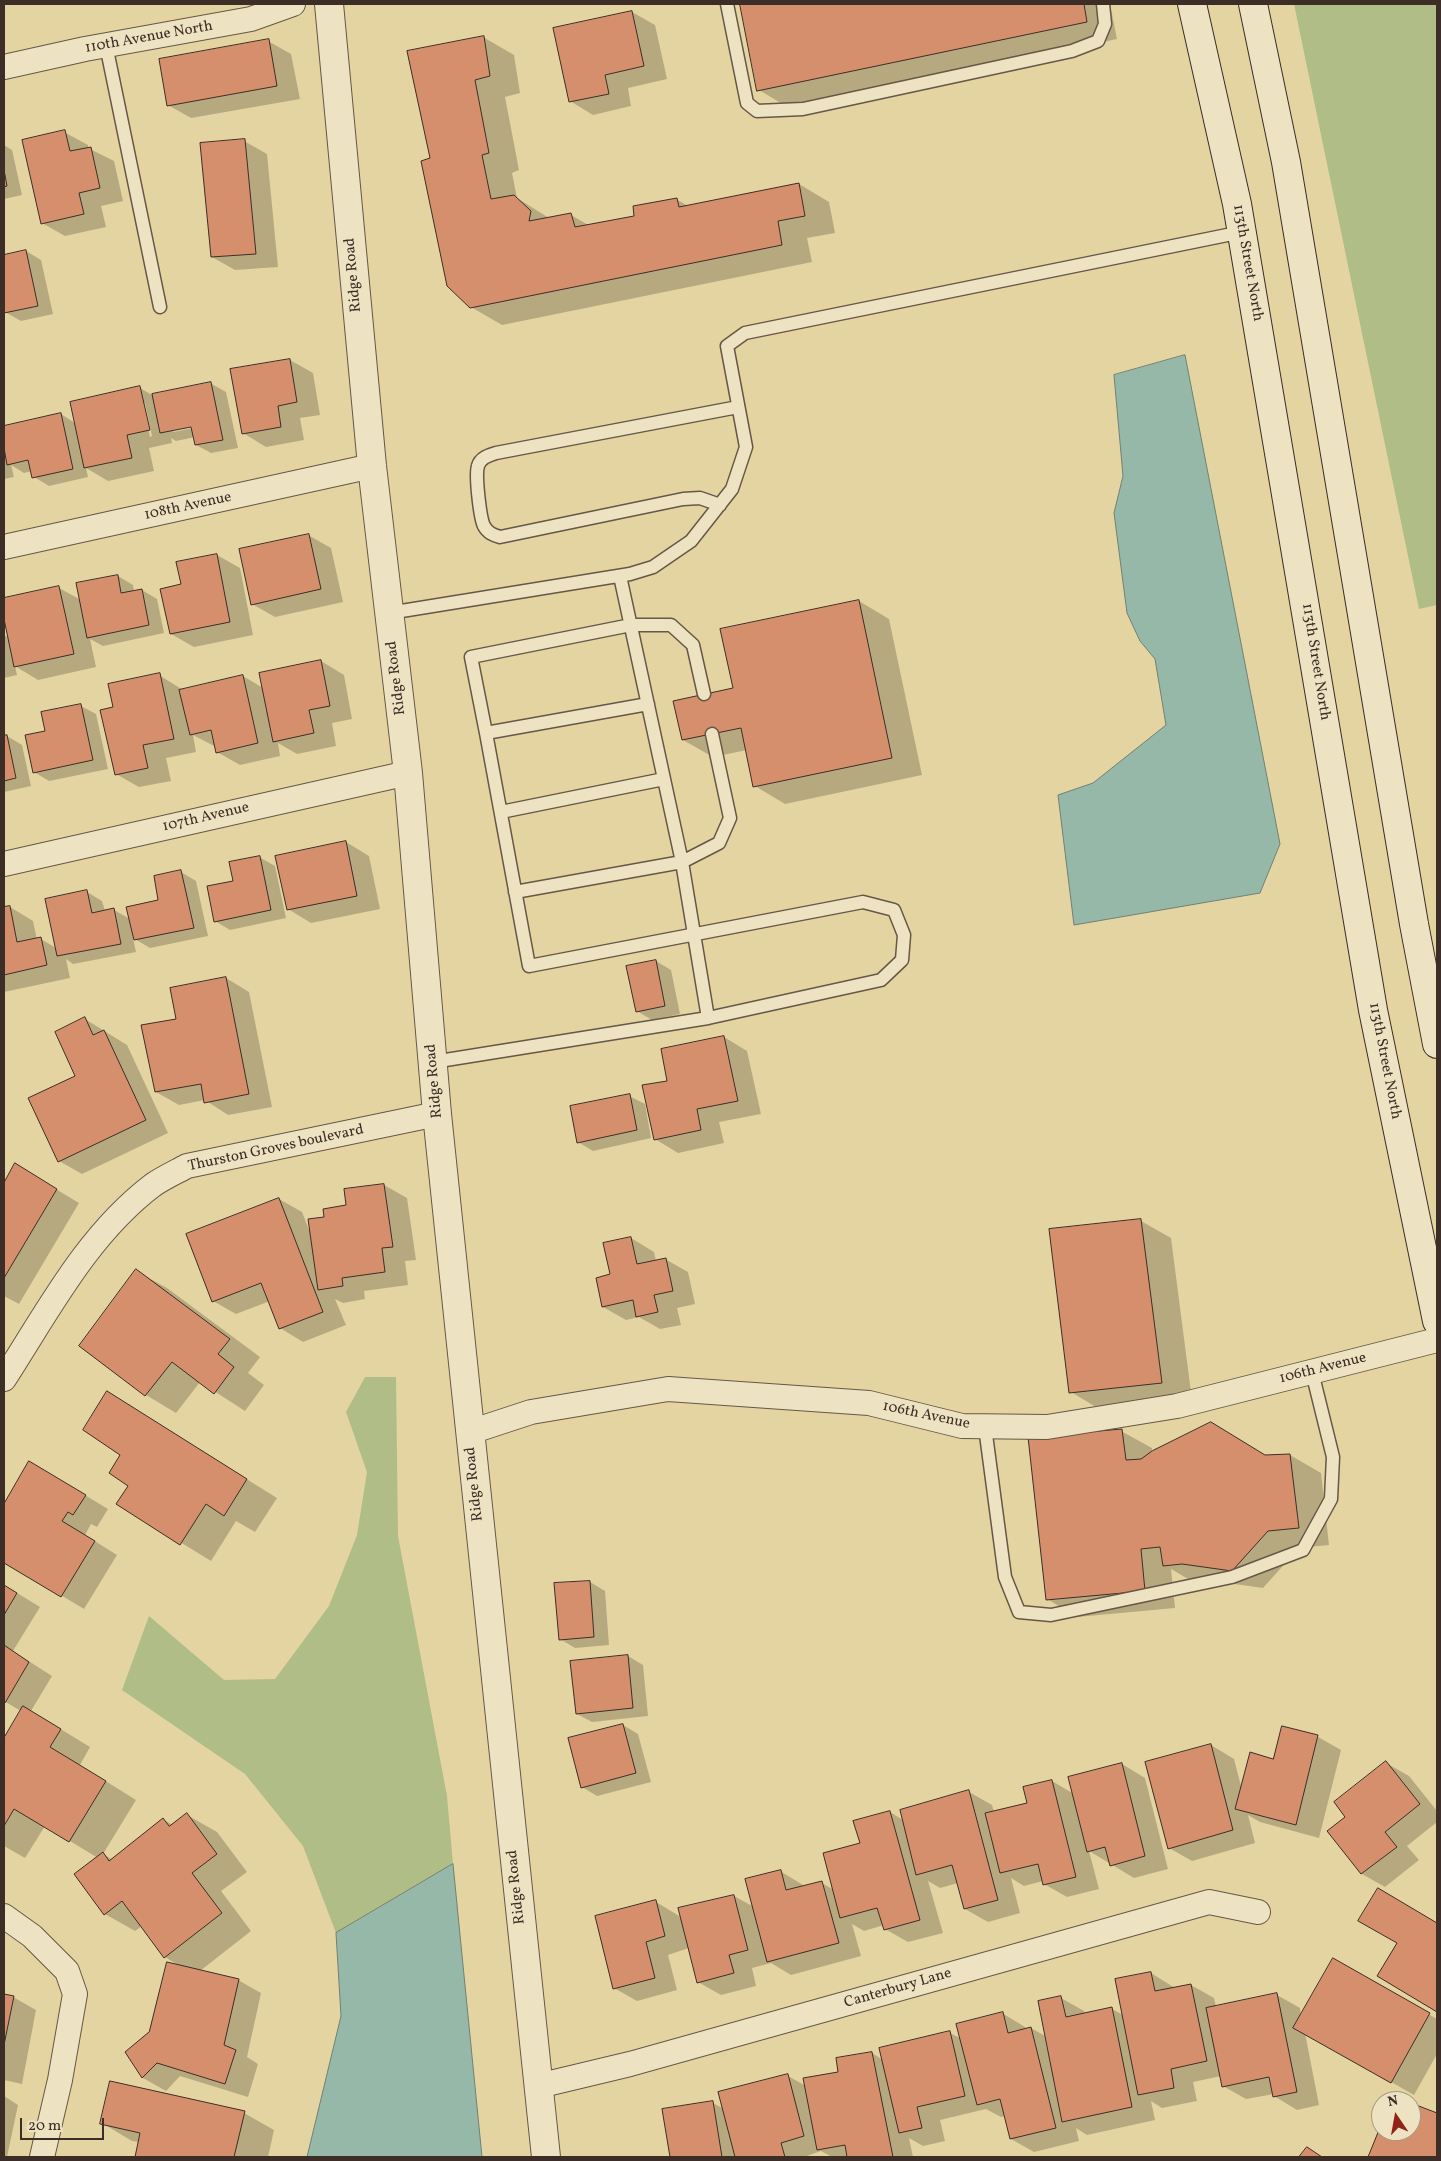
<!DOCTYPE html>
<html>
<head>
<meta charset="utf-8">
<style>
	body { margin:0 }
	#map { position:relative; width:1441px; height:2161px; overflow:hidden; background:#e4d4a1; font-family:Vollkorn,serif }
	canvas { display:block }
	.frame { position:absolute; inset:0; border:5px solid #3c2d27; pointer-events:none }
	.north { position:absolute; left:1371px; top:2091px; width:50px; height:50px; box-sizing:border-box; background:#ede3c2; border:1px solid #a69a84; border-radius:50%; rotate:348deg; font-size:14px; font-weight:700; line-height:20px; text-align:center; color:#3c2d27 }
	.north::after { content:''; display:block; margin:auto; width:18px; height:22px; background:#8f2418; clip-path:polygon(50% 0,100% 100%,50% 72%,0 100%) }
	.scale { position:absolute; left:20px; top:2118px; width:84px; height:22px; box-sizing:border-box; border:2px solid #3c2d27; border-top:0; padding-left:6px; font-size:15px; line-height:18px; white-space:nowrap; color:#3c2d27; -webkit-text-stroke:4px #ede3c2; paint-order:stroke }
</style>
</head>
<body>
<div id="map">
<canvas width="1441" height="2161"></canvas>
<div class="frame"></div>
<div class="north">N</div>
<div class="scale">20 m</div>
</div>
<script>
const ctx = document.querySelector('canvas').getContext('2d');
ctx.lineJoin = 'round';
function fill(path, color) { ctx.fillStyle = color; ctx.fill(path, 'evenodd'); }
function trace(path, color, width, dash) { ctx.strokeStyle = color; ctx.lineWidth = width; ctx.lineCap = dash ? 'butt' : 'round'; ctx.setLineDash(dash || []); ctx.stroke(path); }
function drawText(font, color, halo, rows, align = 'center') {
  ctx.font = font + ' Vollkorn,serif'; ctx.lineWidth = 4; ctx.setLineDash([]); ctx.textBaseline = 'middle'; ctx.strokeStyle = halo; ctx.fillStyle = color; for (const [text, x, y, turn = 0] of rows) {
    ctx.save(); ctx.translate(x, y); ctx.rotate((+turn || 0) * Math.PI / 180); ctx.textAlign = isNaN(turn) ? turn : align; if (halo) ctx.strokeText(text, 0, 0); ctx.fillText(text, 0, 0); ctx.restore();
  }
}
const green = new Path2D(`
	M1294,4h143v601l-18,4z
	M365,1377h31l2,159 49,260 6,68 -117,69 -33,-87 -58,-72 -123,-84 27,-74 75,64 51,-1 54,-73 28,-71 10,-63 -21,-60z`);
const water = new Path2D(`
	M1185,355l95,489 -20,49 -186,32 -16,-130 35,-12 73,-58 -11,-66 -15,-18 -13,-28 -13,-100 9,-37 -9,-101z
	M453,1864l29,293h-175l34,-141 -5,-83z`);
const shadow = new Path2D(`
	M741,4h369l7,35 -328,69 -30,-18z
	M632,12l23,13 12,54 -39,9 3,18 -38,9 -23,-14z
	M483,37l31,18 6,38 -15,4 14,73 -7,3 5,25 32,20 22,-3 19,11 45,-9 41,-18 12,7 111,-22 30,18 6,31 -28,5 5,24 -310,63 -31,-18 -39,-148z
	M268,41l23,13 9,45 -109,19 -23,-13z
	M64,132l24,13v3l26,13 9,40 -22,5 5,21 -41,9 -23,-13z
	M244,141l23,13 11,113 -43,3 -23,-13z
	M4,145l8,5 10,45 -18,4z
	M26,251l15,9 12,54 -32,7 -16,-9 -1,-56z
	M290,360l23,13 7,42 -20,3 4,22 -38,7 -23,-14z
	M210,383l16,9 12,56 -27,5 -15,-8 -1,-8 -19,4 -5,-3 1,5 -23,5 5,23 -46,10 -22,-13 2,9 -39,9 -15,-9 -2,-6 -8,2 -13,-8 3,12 -10,2v-52l57,-13 14,9 65,-35 12,7zM143,403h2l7,33 -2,1zM197,424l1,3 -25,5v-3z
	M308,535l23,13 12,54 -68,15 -23,-13z
	M217,555l23,13 13,67 -59,12 -23,-13 11,-49z
	M118,576l15,9 1,7 8,-2 15,9 7,34 -61,13 -13,-7 6,28 -58,13 -23,-14 2,9 -13,3v-43l5,3 -5,-25v-14l55,-11 22,12z
	M859,601l30,18 33,156 -137,29 -30,-18 -8,-36 -34,7 -30,-17 51,-51z
	M321,661l23,14 8,44 -20,4 4,23 -39,8 -19,-11 2,13 -40,9 -23,-13 -1,-5 -23,-12 3,17 -30,6 5,23 -32,6 -23,-13 -2,-66 45,-33 24,15 60,-14 20,12z
	M81,706l15,8 12,55 -59,12 -15,-9z
	M7,736l15,9 9,41 -27,6v-55z
	M346,842l23,14 11,53 -69,14 -23,-14z
	M259,857l16,9 11,52 -56,12 -15,-9 20,-39z
	M181,872l15,9 12,55 -58,12 -17,-10 3,14 -63,12 -7,-5 4,19 -66,14v-84l6,-1 23,14 4,19 4,-1 15,9 31,-56 15,9 3,10 9,-1 16,9 30,-18z
	M656,961l15,9 9,44 -28,6 -15,-9z
	M226,978l23,14 23,115 -44,8 -23,-15 -26,5 -23,-13 21,-72z
	M85,1019l42,26 41,88 -86,41 -23,-13 18,-84z
	M724,1037l23,14 14,63 -42,8 5,21 -46,10 -23,-14 13,-57z
	M629,1096l16,8 6,34 -58,13 -15,-9z
	M16,1165l63,38 -60,101 -15,-8v-111z
	M384,1185l23,13 9,62 -11,1 3,24 -44,6 1,8 -22,4 -8,-4 11,26 -43,17 -23,-14 -10,-27 -34,13 -23,-13 66,-102 23,13 9,23 15,-17z
	M1141,1221l30,17 21,162 -91,10 -30,-18z
	M631,1238l23,14 2,9 9,-2 23,13 7,32 -18,4 4,17 -21,4 -21,-12 -13,3 -23,-13 9,-32z
	M136,1271l31,17 93,69 -12,16 16,12 -19,26 -45,-29 -24,31 -30,-18 -66,-49z
	M108,1393l169,105 -22,34 -19,-11 -25,40 -93,-57 12,-19z
	M1121,1431l31,17v4l115,5 23,-2 31,18 8,72 -30,3 -36,40 -50,-7 -18,2 -24,-14 4,39 -98,9 -30,-18z
	M30,1462l78,47 -11,18 -6,-3 -6,11 32,20 -33,54 -80,-48v-55z
	M590,1582l15,9 4,54 -34,3 -15,-9z
	M4,1585l36,22 -27,44 39,25 -21,35 59,36 -10,18 56,35 -33,54 10,6 51,-40 9,5 14,-10 30,17 30,40 -26,19 30,40 -51,40 38,9 23,13 -14,64 11,7 -10,33 -68,-21 -14,15 -23,-13 -17,-25 24,-21 28,-67 -13,-8 -23,-31 -7,5 -30,-17 -7,-56 -53,-32 -20,32 -21,-12v-105l17,-30 -17,-10z
	M628,1656l15,9 5,51 -56,6 -15,-8z
	M623,1725l15,9 13,48 -54,14 -15,-9z
	M1283,1727l35,10 23,13 -22,88 -59,-16 -12,-7 7,28 -63,18 -23,-13 42,-103 23,14 8,31 32,-30z
	M1386,1763l23,13 28,35v11l-30,24 12,14 -34,27 -23,-13 -33,-43 17,-14z
	M1122,1764l23,14 23,91 -34,9 -45,-27 10,38 -32,8 -23,-13 -1,-3 -19,5 -13,-8 9,35 -32,9 -23,-13 -7,-26 -18,5 -12,-7 15,52 -35,9 -23,-13 -1,-4 -20,6 -12,-7 9,32 -70,19 -20,-12 -19,5 4,18 -35,9 -23,-13 -9,-34 -21,7 9,35 -40,11 -23,-13 42,-86 25,15 53,-21 20,11 26,-36 23,14 1,2 18,-4 12,7 27,-46 29,-32 13,8 66,-28 23,13 2,7 34,-9 24,-22 22,13z
	M1378,1890l59,34v86l-58,-35 19,-32z
	M1333,1960l104,59v35l-23,41 -109,-62 14,72 -22,5 -23,-14v-2l-28,5 -23,-13 -2,-10 -28,6 4,19 -35,7 -11,-7 4,19 -68,15 -11,-7 3,13 -45,11 -23,-13 -5,-23 -5,1 -15,-8 -46,11 5,21 -22,5 -14,-8 4,19h-81l-11,-6 -17,6h-133l-8,-47 50,-7 11,6 64,-33 18,10 33,-13 33,-20 11,7 67,-27 12,6 40,-26 23,14 1,2 5,-1 16,9 14,-39 23,13 1,3 27,-5 11,6 28,-42 24,15 16,-3 23,13 2,9 61,-12 23,13 1,8z
	M4,1995l9,2 23,13 -14,74 -18,-4z
	M4,2096l14,9 -11,52h-3z
	M1411,2104l26,11v42h-68l12,-29v3h30z
	M244,2113l30,17 -6,27h-132l3,-15 -7,-1 -30,-18z`);
const building = new Path2D(`
	M740,4h344l3,18 -330,69z
	M632,11l12,55 -39,9 4,19 -40,8 -16,-74z
	M484,36l6,40 -15,4 14,73 -7,2 9,44 23,-4 17,16 -2,10 42,-8 4,14 59,-11 -1,-10 44,-8 2,9 120,-24 6,33 -27,5 4,24 -312,63 -23,-22 -26,-125 9,-3 -23,-107z
	M269,39l8,47 -110,20 -8,-47z
	M65,130l5,21 21,-4 9,41 -21,5 5,21 -43,10 -19,-84z
	M245,139l11,115 -45,3 -11,-114z
	M4,170l3,16 -3,1z
	M26,250l12,56 -34,7v-58z
	M290,359l7,43 -19,4 3,21 -39,7 -12,-65z
	M211,382l12,58 -28,5 -4,-18 -31,6 -8,-39z
	M140,386l10,44 -23,5 5,23 -48,10 -14,-66z
	M61,413l12,56 -41,9 -4,-18 -21,5 -3,-17v-22z
	M309,534l12,55 -70,16 -12,-56z
	M217,554l13,68 -60,12 -10,-45 21,-5 -5,-22z
	M118,575l3,18 21,-4 7,36 -62,13 -11,-55z
	M59,586l15,68 -60,13 -10,-48v-21z
	M859,600l33,158 -139,29 -12,-59 -59,12 -9,-39 60,-13 -13,-59z
	M321,660l9,46 -21,4 5,23 -41,9 -14,-69z
	M160,673l14,66 -31,6 5,23 -33,7 -15,-65 13,-3 -5,-23z
	M243,675l15,68 -42,10 -5,-23 -21,5 -11,-45z
	M81,704l12,56 -60,13 -8,-38 20,-4 -4,-19z
	M7,735l9,43 -12,3v-45z
	M346,841l11,55 -70,14 -12,-54z
	M260,856l11,54 -57,12 -7,-36 26,-5 -4,-19z
	M181,870l13,58 -60,12 -8,-33 32,-7 -4,-24z
	M87,890l5,23 22,-5 7,36 -64,12 -12,-57z
	M10,906l7,36 24,-5 6,28 -43,10v-68z
	M656,960l9,46 -29,6 -10,-46z
	M226,977l23,117 -45,9 -3,-19 -46,8 -14,-67 35,-6 -6,-31z
	M85,1017l8,18 11,-5 42,90 -88,42 -30,-64 47,-22 -20,-44z
	M724,1036l14,65 -41,8 4,21 -47,10 -12,-55 25,-4 -6,-32z
	M630,1094l7,36 -60,13 -7,-37z
	M15,1163l42,26 -53,89v-95z
	M384,1184l9,63 -11,1 3,24 -43,6 1,8 -25,4 -10,-71 16,-2 -1,-8 23,-4 -2,-16z
	M279,1198l44,114 -44,17 -18,-46 -49,19 -26,-68z
	M1141,1219l21,164 -93,10 -20,-164z
	M631,1237l6,27 29,-6 7,33 -19,4 4,17 -22,5 -3,-17 -31,7 -6,-29 14,-4 -7,-31z
	M136,1269l94,70 -12,15 16,13 -20,27 -42,-32 -27,34 -66,-50z
	M107,1391l140,88 -23,37 -18,-12 -26,41 -64,-41 12,-18 -19,-13 11,-18 -37,-25z
	M1211,1422l54,33 25,-1 9,74 -31,3 -36,40 -50,-7 -19,2 -3,-19 -19,2 4,42 -99,9 -18,-163 94,-8 4,31 15,-1 11,-8z
	M29,1461l57,34 -13,20 -5,-3 -6,9 33,20 -34,56 -57,-34v-59z
	M590,1581l4,56 -35,3 -5,-57z
	M4,1585l13,8 -13,22z
	M4,1645l25,17 -24,41 -1,-1z
	M628,1655l5,53 -57,6 -6,-53z
	M23,1706l38,23 -11,18 56,34 -37,61 -55,-33 -10,17v-88z
	M623,1724l13,49 -55,15 -13,-50z
	M1282,1726l36,9 -22,90 -61,-16 15,-57 23,7z
	M1211,1744l22,86 -65,19 -23,-87z
	M1386,1761l34,43 -35,28 12,15 -36,27 -34,-43 18,-14 -11,-15z
	M1122,1763l23,93 -35,10 -5,-19 -18,5 -19,-75z
	M1052,1780l24,97 -33,8 -5,-21 -38,9 -15,-60 42,-10 -4,-16z
	M969,1790l29,110 -34,9 -12,-44 -36,10 -16,-65z
	M890,1811l30,109 -36,10 -7,-22 -37,10 -17,-65 37,-10 -7,-22z
	M187,1813l30,41 -25,19 30,40 -58,45 -42,-57 -18,14 -30,-41 29,-22 6,9 54,-43 6,8z
	M781,1870l5,20 36,-9 17,62 -72,19 -22,-83z
	M1378,1888l59,35v89l-60,-36 20,-33 -39,-22z
	M734,1895l14,55 -19,5 5,18 -37,10 -19,-75z
	M656,1900l9,36 -19,6 9,36 -42,11 -18,-73z
	M1333,1958l97,55 -39,70 -98,-55z
	M167,1962l72,17 -15,66 12,5 -11,34 -68,-21 -15,15 -17,-26 24,-20z
	M1151,1972l4,19 36,-7 16,77 -36,8 3,19 -36,7 -23,-116z
	M1277,1993l20,99 -24,5 -4,-20 -47,10 -16,-79z
	M4,1994l10,2 -10,49z
	M1061,1996l5,21 46,-10 20,100 -70,15 -24,-121z
	M1003,2012l5,21 23,-6 25,101 -46,11 -10,-40 -23,6 -21,-81z
	M950,2031l15,65 -48,11 5,21 -23,5 -20,-85z
	M872,2052l21,105h-46l-2,-12 -28,5 -14,-72 35,-6 -2,-14z
	M788,2074l16,62 -23,7 4,14h-50l-17,-65z
	M110,2081l135,30 -11,46h-99l5,-24 -40,-9z
	M1393,2095l14,6h-16z
	M713,2101l9,56h-52l-8,-48z
	M1411,2103l26,10v44h-69l13,-32v6h30z
	M1307,2147l15,10h-23z`);
const service = new Path2D(`
	M727,4l20,99 10,8 46,-2 269,-58 26,-10 7,-17 -2,-20
	M106,45l54,262
	M720,505l-20,-7 -17,1 -183,38c-7,-2 -12,-4 -16,-11 -4,-8 -9,-51 -6,-60 2,-8 11,-11 18,-13l242,-46
	M389,613l241,-39 23,-7 38,-26 41,-52 14,-42 -19,-101 18,-13 497,-101
	M648,704l-162,29 43,233 334,-64 31,8 10,25 -2,25 -21,20 -173,38
	M486,733l-15,-76 160,-32h40l22,20 11,49
	M501,812l163,-33
	M515,892l167,-30 37,-19 11,-25 -18,-84
	M433,1062l275,-44 -26,-156 -62,-286
	M985,1427l20,150 14,35 32,3 181,-38 71,-27 28,-51 2,-42 -21,-85`);
const minor = new Path2D(`
	M4,67l81,-18 166,-30 42,-15
	M4,547l368,-81
	M4,864l404,-91
	M4,1379c44,-68 83,-144 149,-194 10,-7 23,-13 34,-19l250,-52
	M470,1432l61,-20 137,-23 201,14 93,23 85,1 130,-21 260,-66
	M4,1916l28,20 35,35 8,23 -15,86 -18,77
	M538,2086l92,-22 579,-162 49,10`);
const tertiary = new Path2D(`
	M329,4l43,462 36,307 29,341 109,1043`);
const secondary = new Path2D(`
	M1192,4l45,200 136,806 64,311
	M1253,4l33,158 128,762 23,120`);
const streetNames = [
	["110th Avenue North",149,38,-10],
	["113th Street North",1247,263,80],
	["Ridge Road",354,275,-95],
	["108th Avenue",188,507,-12],
	["113th Street North",1315,662,81],
	["Ridge Road",397,678,-97],
	["107th Avenue",206,818,-13],
	["113th Street North",1384,1061,79],
	["Ridge Road",435,1081,-95],
	["Thurston Groves boulevard",276,1149,-12],
	["106th Avenue",1323,1369,-14],
	["106th Avenue",926,1416,12],
	["Ridge Road",475,1484,-96],
	["Ridge Road",517,1887,-96],
	["Canterbury Lane",898,1989,-16]
];
fill(green, '#b0bd87');
fill(water, '#95b8a8');
trace(water, '#718074', 1);
fill(shadow, '#0003');
fill(building, '#d68f6d');
trace(building, '#3c2d27', 1);
trace(service, '#665746', 15);
trace(minor, '#665746', 26);
trace(tertiary, '#665746', 30);
trace(secondary, '#3c2d27', 30);
trace(service, '#ede3c2', 12);
trace(minor, '#ede3c2', 24);
trace(tertiary, '#ede3c2', 28);
trace(secondary, '#ede3c2', 28);
drawText('15px', '#3c2d27', '#ede3c2', streetNames);
</script>
</body>
</html>
